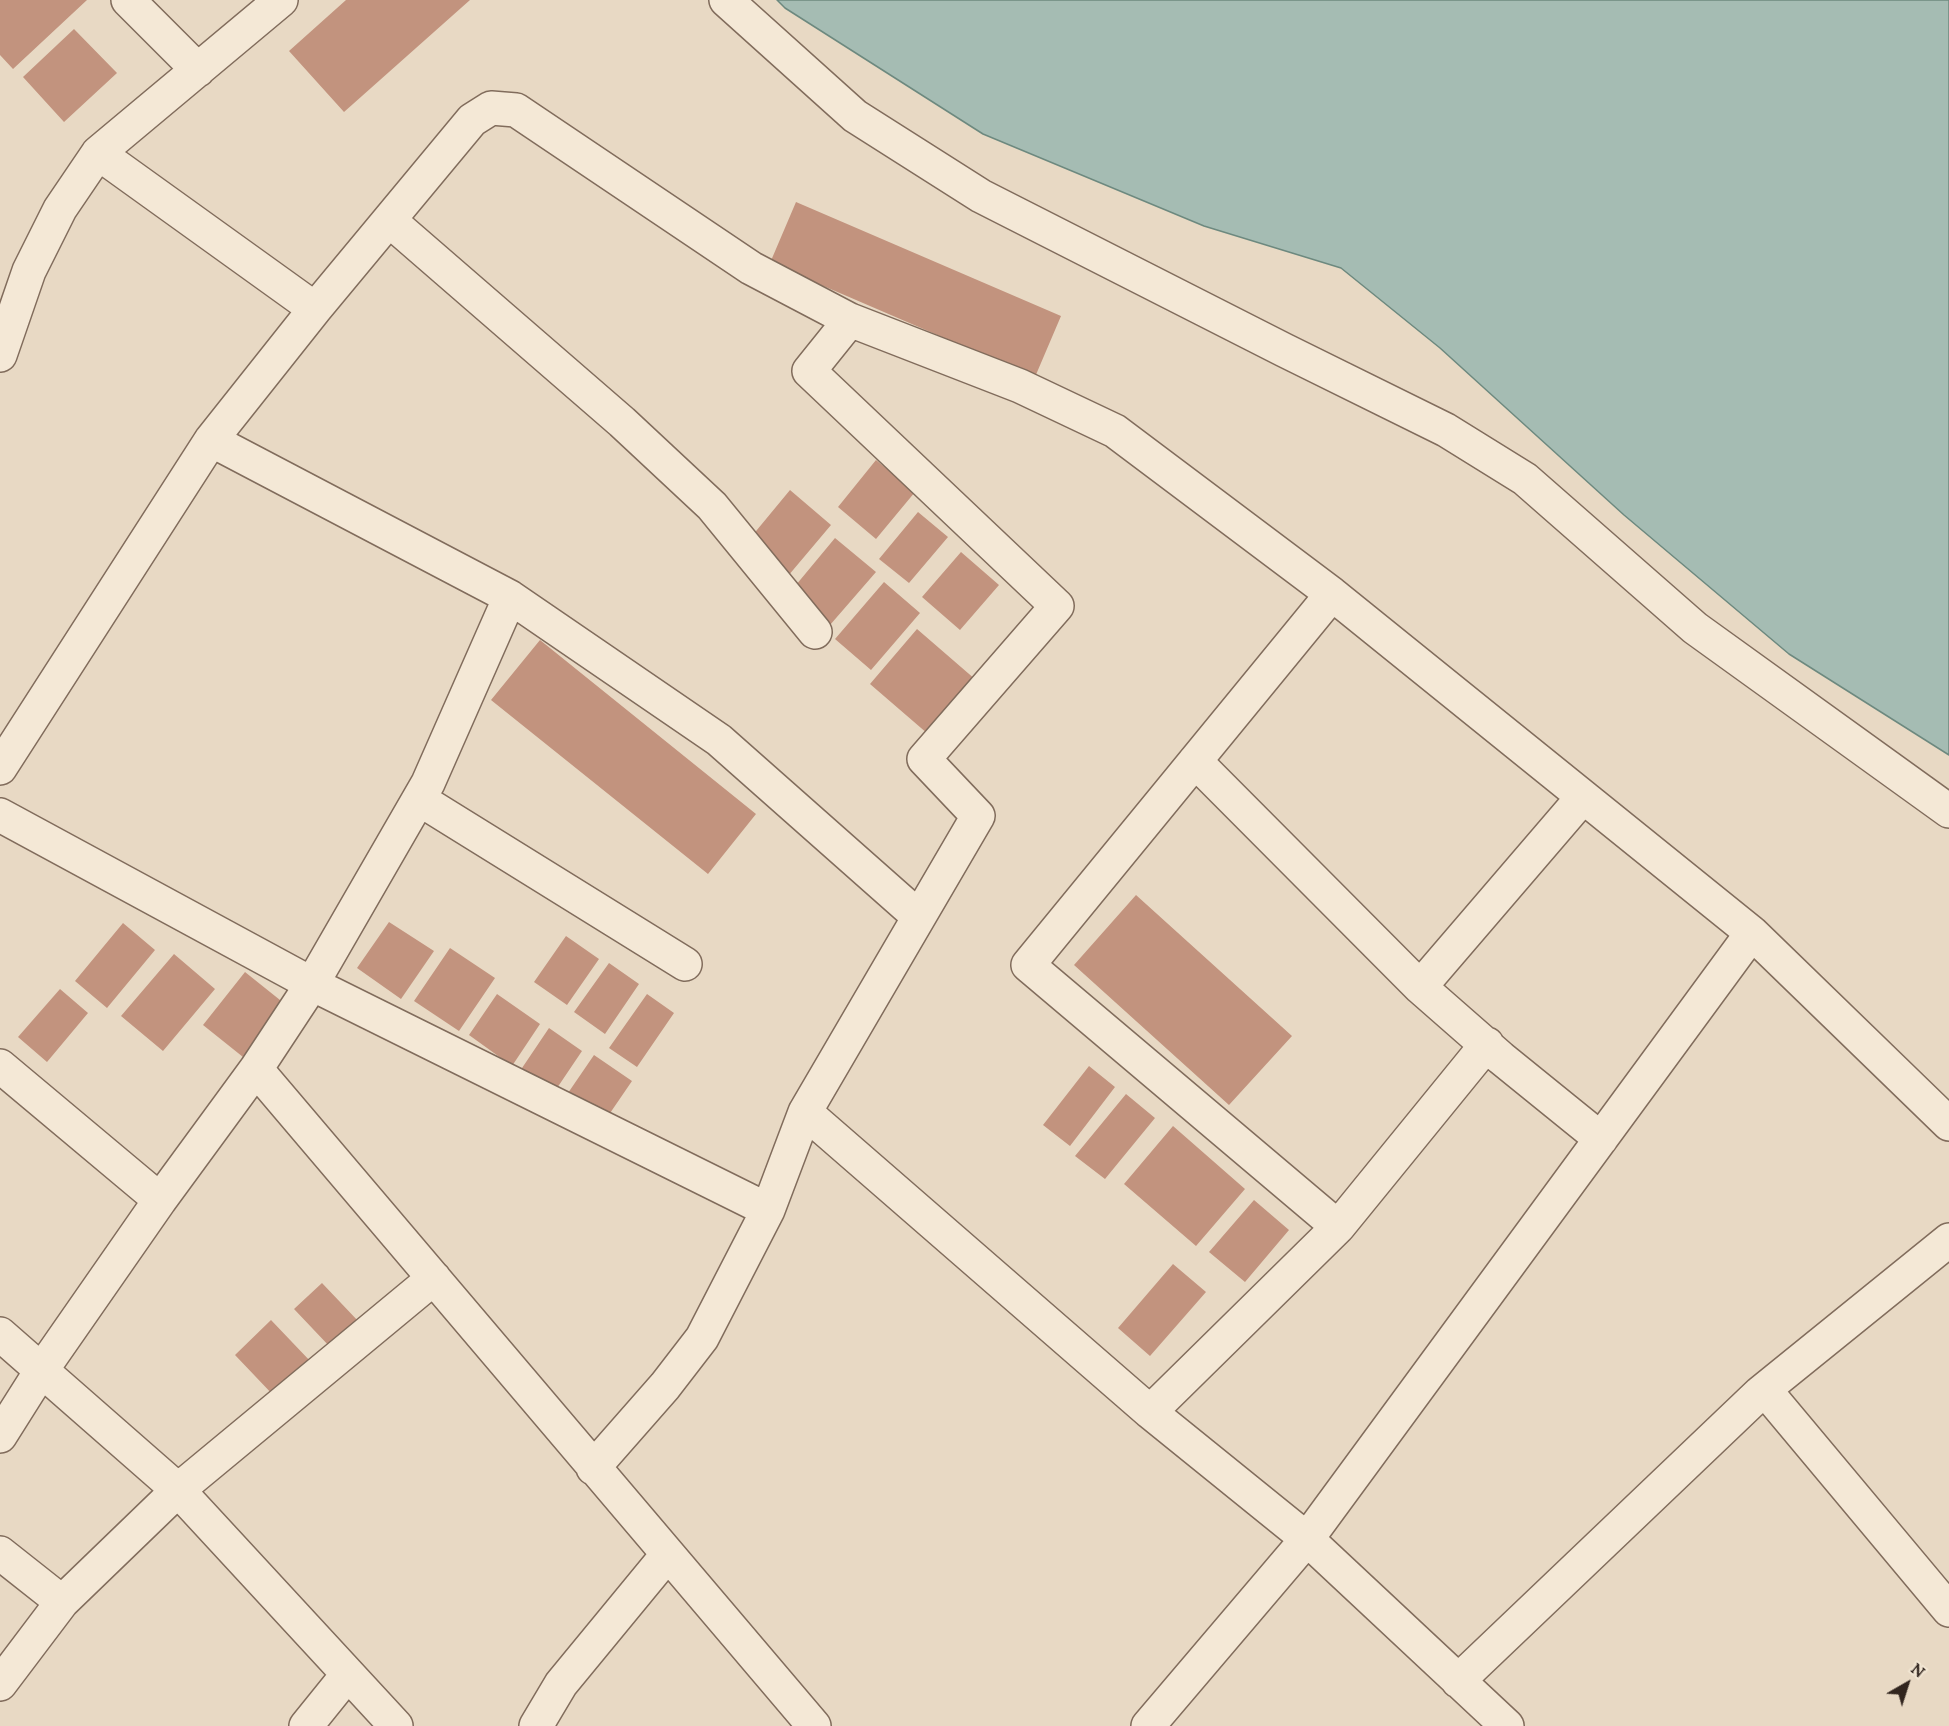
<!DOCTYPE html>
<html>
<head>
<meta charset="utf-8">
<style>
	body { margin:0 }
	#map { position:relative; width:1949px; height:1726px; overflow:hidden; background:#e8d9c4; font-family:Lora,serif }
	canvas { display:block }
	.north { position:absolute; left:1877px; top:1654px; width:60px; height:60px; -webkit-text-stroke:4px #f1e5d2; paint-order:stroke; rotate:39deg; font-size:16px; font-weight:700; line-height:24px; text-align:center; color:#32261f }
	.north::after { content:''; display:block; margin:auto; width:21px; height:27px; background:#32261f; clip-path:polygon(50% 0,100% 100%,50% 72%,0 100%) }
</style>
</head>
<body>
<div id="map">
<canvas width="1949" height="1726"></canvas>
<div class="north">N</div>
</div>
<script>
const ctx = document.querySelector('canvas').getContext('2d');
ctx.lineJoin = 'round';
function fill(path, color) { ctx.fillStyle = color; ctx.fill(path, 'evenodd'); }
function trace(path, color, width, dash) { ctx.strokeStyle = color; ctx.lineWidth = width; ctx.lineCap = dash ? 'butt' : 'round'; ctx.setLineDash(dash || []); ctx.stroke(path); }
const water = new Path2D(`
	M777,0h1172v755l-160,-101 -165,-139 -184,-167 -99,-80 -137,-42 -221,-92 -198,-126z`);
const building = new Path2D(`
	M0,0h87l-74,69 -13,-14z
	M346,0h124l-126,112 -55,-61z
	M74,29l43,44 -53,49 -41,-45z
	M796,202l265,114 -26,61 -265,-114z
	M876,460l39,32 -39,47 -38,-32z
	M790,490l41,35 -43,51 -41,-34z
	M918,512l30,25 -39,46 -30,-24z
	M835,538l41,34 -46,53 -39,-34z
	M961,552l38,33 -39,45 -38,-33z
	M884,582l36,31 -49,57 -36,-31z
	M917,629l59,51 -48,54 -58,-50z
	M540,640l216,174 -48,60 -217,-174z
	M1136,895l156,141 -63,69 -155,-140z
	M389,922l45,29 -33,48 -44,-31z
	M123,923l32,27 -48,58 -32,-27z
	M566,936l33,23 -32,46 -33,-23z
	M450,948l45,30 -36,53 -45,-30z
	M174,954l41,35 -52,62 -42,-35z
	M609,963l30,21 -34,50 -31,-22z
	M245,972l45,36 -42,53 -45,-36z
	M60,989l28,24 -41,49 -29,-25z
	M497,994l43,30 -28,42 -43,-31z
	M647,994l27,19 -37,54 -28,-19z
	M549,1028l33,23 -29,43 -33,-23z
	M594,1055l38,26 -26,38 -38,-26z
	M1089,1066l26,21 -45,59 -27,-21z
	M1126,1094l29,24 -50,61 -30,-23z
	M1173,1126l72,63 -49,57 -72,-62z
	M1254,1200l35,30 -44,52 -36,-30z
	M1173,1264l33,28 -56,64 -32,-28z
	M322,1283l37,39 -28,26 -37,-39z
	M271,1320l41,43 -37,34 -40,-42z`);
const minor = new Path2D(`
	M128,0l70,70
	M726,0l129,116 126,80 303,154 162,80 79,49 170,149 254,183
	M98,153l183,-153
	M389,220l233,202 90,84 103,126
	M315,309l157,-189 19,-12 25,2 235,158 99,52 170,66 95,45 217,163
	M0,355l29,-84 31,-62 38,-56 217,156 -104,131 -211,328
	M211,440l299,157 209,143 200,177
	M1195,761l225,226 81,71 100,81
	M419,799l266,165
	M0,815l312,169 116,-201 82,-186
	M1752,933l197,191
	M1420,987l163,-190
	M0,1066l160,134 96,-131 56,-85 456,226 37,-98 345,300 157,127 200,187
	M256,1069l558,657
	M805,1112l173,-296 -54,-57 133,-153 -248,-235 41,-51
	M1338,1227l149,-183
	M0,1334l178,156 218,236
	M1765,1390l184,220
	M0,1436l41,-65 119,-171
	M593,1468l72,-82 37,-48 66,-128
	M0,1553l62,49
	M1458,1681l302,-288 189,-153
	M0,1684l62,-82 116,-112 256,-212
	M306,1726l42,-52
	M536,1726l25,-42 107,-130
	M1148,1726l159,-187 445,-606 -420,-339 -304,371 310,262 -188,185`);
fill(water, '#a5bcb3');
trace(water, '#6d897f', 1.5);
fill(building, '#c2937e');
trace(minor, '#816c5c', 36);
trace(minor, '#f4e8d6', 33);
</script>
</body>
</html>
